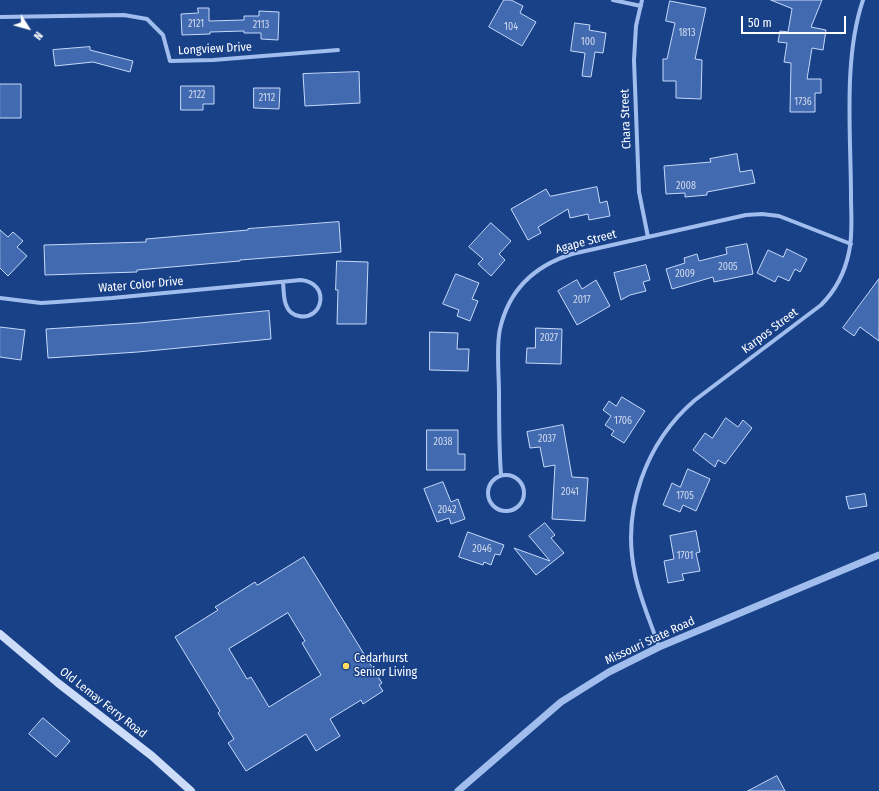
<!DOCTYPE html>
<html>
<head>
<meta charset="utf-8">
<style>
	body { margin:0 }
	#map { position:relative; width:879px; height:791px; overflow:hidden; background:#194188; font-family:"Fira Sans Condensed",sans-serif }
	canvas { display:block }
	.north { position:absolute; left:8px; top:8px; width:40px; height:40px; -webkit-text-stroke:3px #194188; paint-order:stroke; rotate:127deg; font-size:11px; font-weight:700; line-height:16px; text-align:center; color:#fff }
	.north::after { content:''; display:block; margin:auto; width:14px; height:18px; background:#fff; clip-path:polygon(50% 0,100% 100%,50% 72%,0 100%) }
	.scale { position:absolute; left:741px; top:16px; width:105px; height:18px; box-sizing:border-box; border:2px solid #fff; border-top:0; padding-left:5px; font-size:12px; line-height:14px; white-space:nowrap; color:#fff; -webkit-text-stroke:3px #194188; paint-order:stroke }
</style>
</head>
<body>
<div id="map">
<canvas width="879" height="791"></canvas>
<div class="north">N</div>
<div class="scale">50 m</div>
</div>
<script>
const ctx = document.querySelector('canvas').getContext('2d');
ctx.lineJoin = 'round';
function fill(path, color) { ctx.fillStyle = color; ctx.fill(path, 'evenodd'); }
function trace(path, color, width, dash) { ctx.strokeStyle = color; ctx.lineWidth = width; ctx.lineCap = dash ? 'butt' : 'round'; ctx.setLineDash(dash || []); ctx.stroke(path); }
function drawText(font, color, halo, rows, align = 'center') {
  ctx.font = font + ' "Fira Sans Condensed",sans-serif'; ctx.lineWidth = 3; ctx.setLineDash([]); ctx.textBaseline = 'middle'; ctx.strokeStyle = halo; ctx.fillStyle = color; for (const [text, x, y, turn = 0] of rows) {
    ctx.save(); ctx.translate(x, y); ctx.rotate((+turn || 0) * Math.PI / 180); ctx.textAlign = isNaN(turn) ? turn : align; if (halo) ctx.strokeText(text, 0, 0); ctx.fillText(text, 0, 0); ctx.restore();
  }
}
const building = new Path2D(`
	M504,0h7l12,6 -3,7 16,9 -14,24 -33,-19z
	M771,0h51l-11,27 15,3 -3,20 -11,-2 -5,31h14v14h-6v19h-25l1,-49 -7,-1 3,-19 -9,-1 2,-11 8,1 4,-23z
	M670,1l36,7 -11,51 7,1 -1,39 -25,-1v-17h-13v-22h4l8,-36 -9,-2z
	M198,8h11v13l35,-1v-4h15v-5l20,1 -1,28 -17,-1v-6h-17v-2l-34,1v2l-28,1 -1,-21 17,-1z
	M575,23l15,2 -1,5 17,3 -3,20 -8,-1 -4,25 -9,-1 3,-23 -14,-2z
	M90,47v3l43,11 -3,11 -37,-10 -38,4 -2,-16z
	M359,72l1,31 -55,3 -2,-32z
	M0,84h21v34h-21z
	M181,86h33v18h-11v6h-22z
	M254,88h26l-1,21 -25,-1z
	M737,154l3,18 12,-2 3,13 -48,9v3l-22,2v-4l-19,1 -2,-28 47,-4 -1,-3z
	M597,187l3,16 7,-2 3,15 -21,4 -1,-6 -18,4 -2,-9 -30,18 3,6 -13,7 -17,-31 35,-20 4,7z
	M339,222l2,30 -101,8v1l-103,9v2l-92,3 -1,-30 102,-3v-3l102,-9v-1z
	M491,223l20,18 -12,13 6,6 -14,16 -13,-12 5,-5 -14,-12z
	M0,230l8,7 5,-5 10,9 -6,6 10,9 -19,20 -8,-8z
	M747,244l6,30 -39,8 -1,-5 -41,12 -6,-20 19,-6 -1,-5 13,-4 2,7 28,-7 -1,-6z
	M787,249l20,10 -7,13 -5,-3 -6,12 -11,-5 -3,6 -18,-9 11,-23 15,7z
	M337,261l31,1 -2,62h-29l1,-34h-2z
	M646,265l4,15 -7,2 3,9 -16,4 -9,5 -7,-27z
	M456,274l23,9 -7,16 6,2 -8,20 -13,-5 2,-6 -16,-6z
	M879,279v62l-19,-14 -6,9 -11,-8z
	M577,280l5,9 14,-9 14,26 -33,19 -19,-34z
	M269,311l2,28 -133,13 -90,6 -2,-29 93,-6z
	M0,327l25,3 -4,30 -21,-3z
	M536,328l26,1 -1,35 -35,-1 1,-15h8z
	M430,332l28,1 -1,16h12l-1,22 -38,-1z
	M622,397l23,14 -21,32 -13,-8 3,-4 -9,-6 6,-9 -8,-6 6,-9 7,5z
	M726,418l12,9 5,-7 9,8 -27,36 -7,-4 -3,7 -22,-17 12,-17 7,5z
	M563,425l9,52 16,1 -3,43 -33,-2 3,-54 -11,2 -4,-20 -10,1 -3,-16z
	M427,430h31v24h7v16h-38z
	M688,469l22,10 -14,32 -13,-6 -3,7 -17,-7 9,-22 8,4z
	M443,482l8,20 7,-3 7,20 -14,5 -2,-6 -12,4 -13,-33z
	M865,494l2,12 -18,3 -3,-12z
	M545,523l10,12 -4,3 13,15 -28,22 -22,-27 36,13 -21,-25z
	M696,531l4,21 -4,1 4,18 -18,3 2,6 -16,3 -4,-22 10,-2 -4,-23z
	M468,532l36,13 -4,10 -5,-1 -4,11 -7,-3 -1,3 -24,-8z
	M304,557l78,126 -3,2 4,6 -20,13 -2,-4 -31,19 10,17 -24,15 -10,-17 -60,37 -18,-28 6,-4 -16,-26 2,-2 -45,-74 43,-27 -3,-3 40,-25 2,3zM288,613l17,28 -3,2 19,32 -52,32 -18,-30 -4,2 -18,-30z
	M43,718l27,23 -14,16 -27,-23z
	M777,776l8,15h-37z`);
const minor = new Path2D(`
	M613,0l28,6
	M642,0l-6,26 -2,34 5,132 9,45
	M0,17l124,-2 23,4 16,16 7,26 43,-1 125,-10
	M0,298l41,5 16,-1 55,-4 189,-18c30,3 22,41 -2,36 -5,-1 -10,-4 -12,-9 -4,-7 -3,-17 -4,-24
	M488 493a18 18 0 1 1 36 0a18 18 0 1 1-36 0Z
	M501,475c-2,-27 -2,-55 -2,-82 0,-18 -3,-47 1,-64 9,-40 34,-63 72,-75l174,-39 16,-1 17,2 72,28
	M659,647c-8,-24 -19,-48 -24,-73 -14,-64 11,-132 60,-174l126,-95c15,-15 24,-33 28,-53 4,-18 2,-37 2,-55 0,-62 -8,-138 12,-197`);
const tertiary = new Path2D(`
	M458,791l103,-89 48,-30 50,-25 220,-92`);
const secondary = new Path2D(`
	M0,634l58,49 94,73 39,35`);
const markers = [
	[346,666,4,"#ffdd5d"]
];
const numberNames = [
	["2121",196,24],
	["2113",261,25],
	["104",511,27],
	["1813",687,33],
	["100",588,42],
	["2122",197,95],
	["2112",267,98],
	["1736",803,102],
	["2008",686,186],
	["2005",728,267],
	["2009",685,274],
	["2017",582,300],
	["2027",549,338],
	["1706",623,421],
	["2037",547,439],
	["2038",443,442],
	["2041",570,492],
	["1705",685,496],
	["2042",447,510],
	["2046",482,549],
	["1701",685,556]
];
const streetNames = [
	["Longview Drive",215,49,-3],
	["Chara Street",626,119,-92],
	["Agape Street",586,242,-15],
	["Water Color Drive",141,285,-5],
	["Karpos Street",770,331,-37],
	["Missouri State Road",650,641,-25],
	["Old Lemay Ferry Road",103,703,38]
];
const poiNames = [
	["Cedarhurst",354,659],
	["Senior Living",354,673]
];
fill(building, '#426ab1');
trace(building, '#c6d9f9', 1);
trace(minor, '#a1bded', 4);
trace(tertiary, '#a1bded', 7);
trace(secondary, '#cdddf9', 8);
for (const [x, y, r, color] of markers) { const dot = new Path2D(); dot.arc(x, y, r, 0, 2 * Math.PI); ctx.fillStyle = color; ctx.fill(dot); trace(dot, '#194188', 1.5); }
drawText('10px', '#d0daec', null, numberNames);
drawText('12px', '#fff', '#194188', streetNames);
drawText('12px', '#fff', '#194188', poiNames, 'left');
</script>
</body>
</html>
